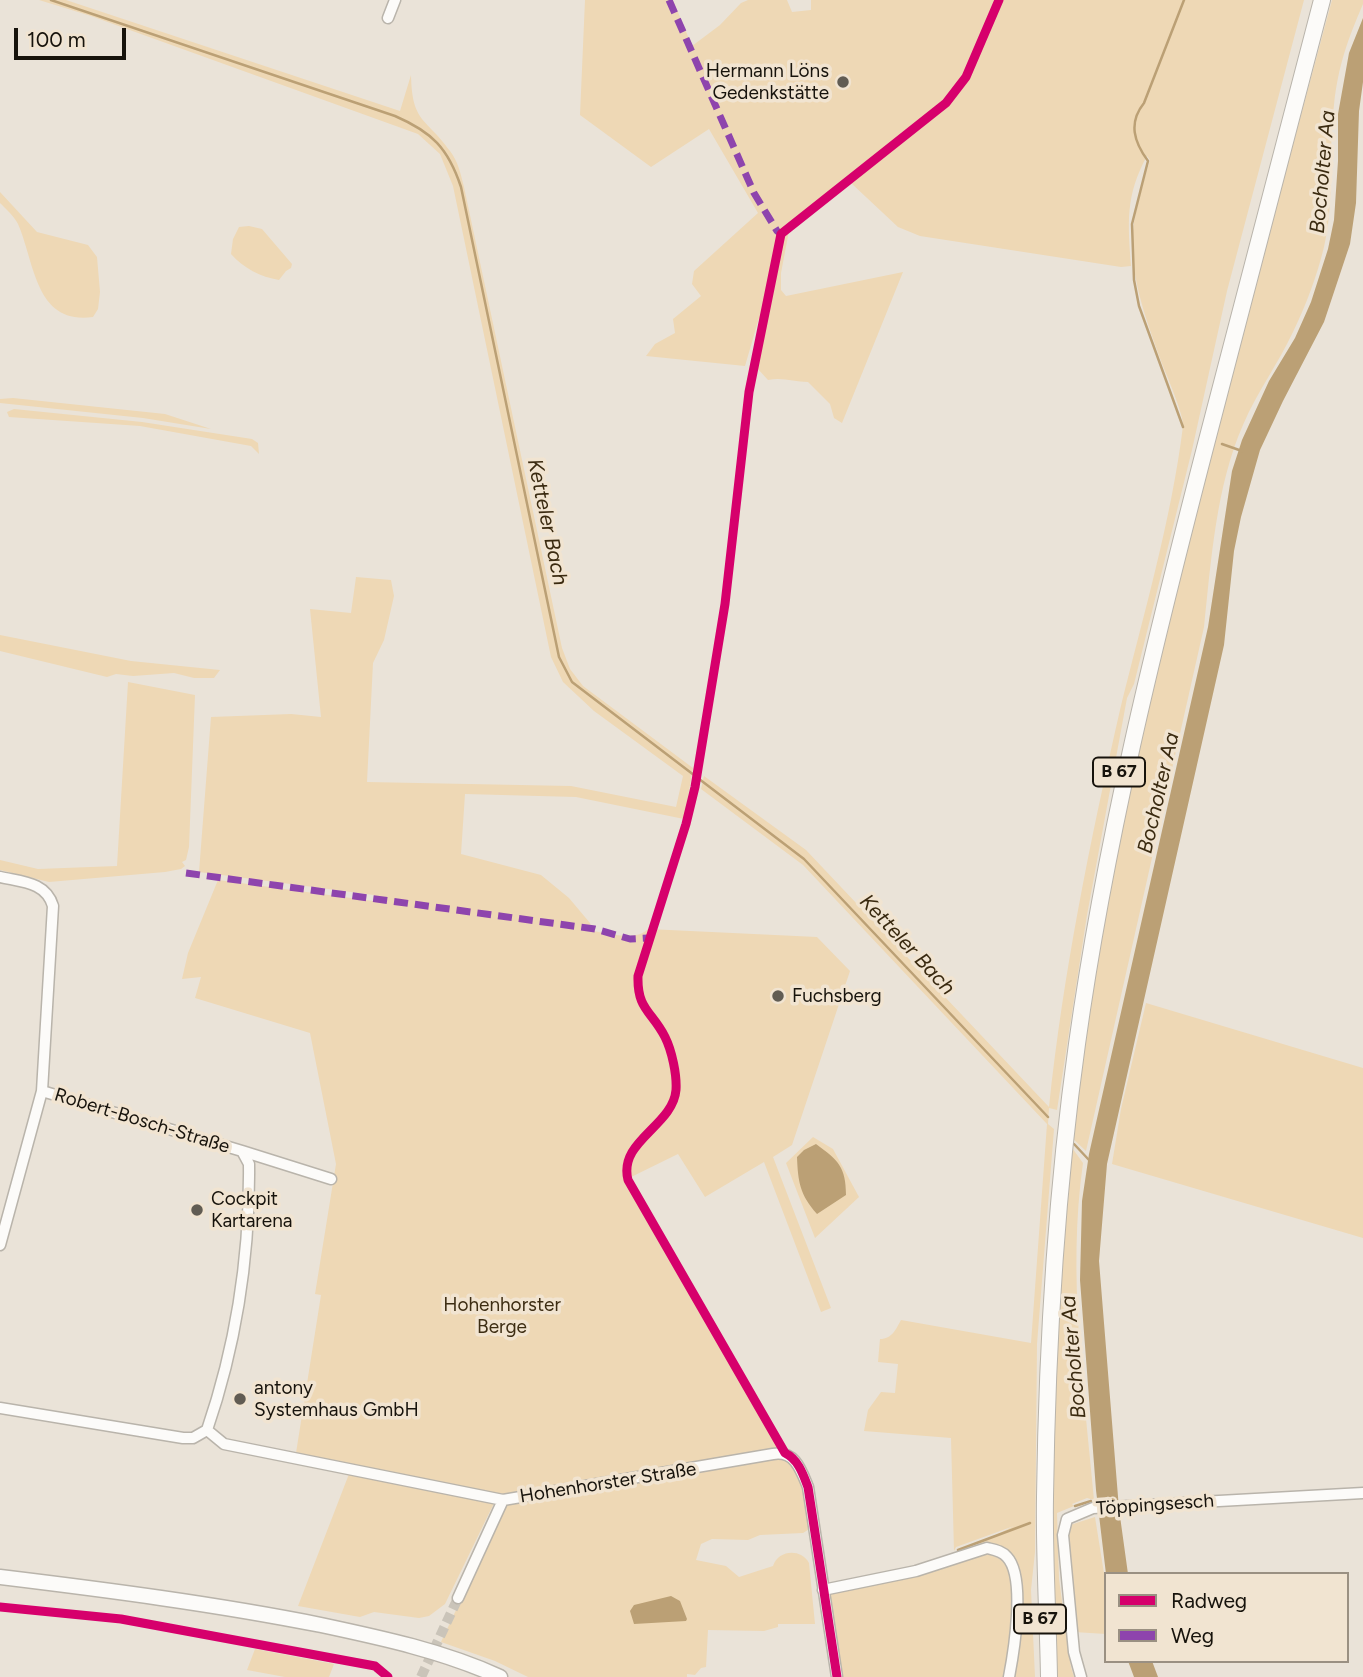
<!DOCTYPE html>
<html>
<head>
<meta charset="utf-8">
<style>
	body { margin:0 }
	#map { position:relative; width:1363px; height:1677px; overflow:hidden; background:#eae3d8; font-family:Figtree,sans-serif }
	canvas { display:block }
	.legend { position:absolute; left:1104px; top:1572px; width:245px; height:91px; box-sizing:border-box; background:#f1e4d1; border:2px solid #9a9082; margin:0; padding:9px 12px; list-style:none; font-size:21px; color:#17130c }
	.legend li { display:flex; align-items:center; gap:14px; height:35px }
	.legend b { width:35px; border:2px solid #9a9082 }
	.scale { position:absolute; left:14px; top:28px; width:112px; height:32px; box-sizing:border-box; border:4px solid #17130c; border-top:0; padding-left:9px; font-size:21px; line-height:24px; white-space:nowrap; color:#17130c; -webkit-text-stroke:5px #f1e4d1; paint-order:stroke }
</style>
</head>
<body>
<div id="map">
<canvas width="1363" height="1677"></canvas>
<ul class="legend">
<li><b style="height:9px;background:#d6006c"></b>Radweg</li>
<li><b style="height:9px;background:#8e44ad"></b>Weg</li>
</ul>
<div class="scale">100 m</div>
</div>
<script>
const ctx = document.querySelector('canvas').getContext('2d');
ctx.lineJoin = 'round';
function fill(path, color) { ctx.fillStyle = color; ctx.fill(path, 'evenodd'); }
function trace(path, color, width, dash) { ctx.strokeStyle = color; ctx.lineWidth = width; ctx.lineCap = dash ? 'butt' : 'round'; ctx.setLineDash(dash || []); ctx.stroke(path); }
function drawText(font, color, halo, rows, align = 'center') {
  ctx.font = font + ' Figtree,sans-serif'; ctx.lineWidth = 7; ctx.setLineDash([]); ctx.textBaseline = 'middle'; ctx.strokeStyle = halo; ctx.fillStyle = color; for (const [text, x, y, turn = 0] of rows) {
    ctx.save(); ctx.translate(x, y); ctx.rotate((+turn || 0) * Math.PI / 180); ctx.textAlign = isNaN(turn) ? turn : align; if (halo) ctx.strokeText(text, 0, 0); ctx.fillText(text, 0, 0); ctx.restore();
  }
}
const green = new Path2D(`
	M39,0h27l334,111 11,-36c1,49 15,42 39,76 8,10 11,24 14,36l98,461 8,21 13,17 110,82 -9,51 -108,-22 -111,-3 -4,60 80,21 28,23 21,25 2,8c17,2 43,11 56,-2l169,8 33,34 -58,174 -19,12 58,151 -10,4 -57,-150 -59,35 -27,-43 -53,26 35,55 47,86 74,124 -14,7 -265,45 -203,-39 -3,-5 25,-158 -6,-1 21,-130 -26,-131 -115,-35 6,-21 -19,2 6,-26 30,-73 155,21 1,-6 -175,-23 12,-155 80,-3 30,3 -11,-108 41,4 5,-36 35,3 3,16 -10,44 -11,23 -6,119 204,4 105,21 7,-31 -89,-65 -31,-29 -12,-25 -98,-471 -13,-32 -22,-20 -327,-118z
	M585,0h88l19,46 28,-21 21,-22 7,-3h39l5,12 19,-2v-10h493l-77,291 -35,159 -58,234 -7,14 -40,217 -30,195 -8,-2 -1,16 6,5 -17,215 -2,208 -4,38 4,87h-23l9,-94c-2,-18 -9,-26 -24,-37l-38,7 55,-27 -58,21 -2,4 -3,-113 -87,-7 4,-21 13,-18 14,1 3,-29 -20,-2 2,-23c12,0 16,-10 21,-19l130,23 16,-219 -244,-259 -102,-76 3,-13 102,74 243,257c14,-133 41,-266 71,-397 23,-94 51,-188 63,-284 1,-11 -17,-52 -22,-65 -16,-45 -34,-91 -27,-139 4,-21 10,-42 16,-62l-3,-4c-22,40 -19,67 -16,110l-10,1 -201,-31 -22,-9 -47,-44 -62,48 -8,42v17l5,6 117,-24 -61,151 -8,-5 -4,-14 -22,-22c-14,0 -25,-5 -40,-2l-11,-12 9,-43 -7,-7 -14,48 -99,-10 9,-12 20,-11 -2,-14 28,-23 -9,-12 2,-13 64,-58 -49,-84 -58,38 -71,-52z
	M1332,0h31v4c-15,35 -25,62 -29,101 -6,47 1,95 -10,142 -7,29 -18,58 -31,85 -15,32 -36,60 -50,93 -27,61 -32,137 -39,202l-118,524 -14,-13 27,-210 75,-342z
	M0,192l37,40 51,13 9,12 3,35 -2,17 -5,8c-58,8 -58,-54 -75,-93 -4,-8 -12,-15 -18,-21z
	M249,226l13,3 30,35 -1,4 -5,3 -7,9c-18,-3 -36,-12 -48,-26l2,-15 6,-12z
	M13,398l152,16 46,15 -68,-11 -143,-15v-4z
	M14,409l128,13 110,17 6,4 1,11 -8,-8 -111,-20 -131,-9 -2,-5z
	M0,635l131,26 89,9 -6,8h-20l-20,-5 -41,3 -17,-2 -9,3 -107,-26z
	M128,682l67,13 -6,152 -3,13 -4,2 3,4 -4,3 -16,3 -116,10 -49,-12v-10l38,9 79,-3z
	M1146,1003l217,65v170l-251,-74 9,-55z
	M813,1137l20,12 26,48 -44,41 -29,-75z
	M1070,1145l13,18c-16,112 1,225 11,337l-7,-2 -15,6 2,2 -17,7 2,66 12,88 3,10h-19l-5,-99 2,-203z
	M773,1455l17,5 12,17 9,51 -8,5 -43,2 -12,5 -36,-1 -11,5 -5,16 30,6 13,11 34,-11c5,-16 28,-18 36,-3l6,61h-37v3l-14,4 -56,-1 -2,37 -5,1 -6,7 -8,-1v3h-159l-33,-16 -54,-19 64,-136 7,-5z
	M349,1474l146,27 -50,103 -16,12 -10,2 -45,-6 -14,5 -62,-11z
	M1095,1517l11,69v48l-32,-2 -7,-101 3,-6z
	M989,1554c9,4 18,7 21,17 9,26 -1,78 -5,106h-164l-13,-84z
	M255,1649l79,15 -5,13h-44l-38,-7z`);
const water = new Path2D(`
	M1363,18v64l-4,29 -3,92 -6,41 -26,78 -41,79 -23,49 -19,67 -7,34 -10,94 -117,519 -8,97 20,248 9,65h-22l-10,-84 -16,-210 2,-79 7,-47 119,-527 24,-156 10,-31 27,-59 26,-43 16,-36 17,-53 6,-29 4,-59v-47l11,-61z
	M816,1144c22,16 30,23 30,51l-29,19c-17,-19 -19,-32 -20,-57l7,-7z
	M671,1596l9,5 7,18 -1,2 -52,3 -4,-13 4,-6z
	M1128,1661h24l6,16h-24z`);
const stream = new Path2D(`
	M51,0l344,116c37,16 53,32 66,71l98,470 13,25 232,177 244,258
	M1183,427l-44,-121 -5,-26 -2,-56 16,-63c-14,-19 -20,-38 -4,-58l40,-103
	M1222,444l20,7
	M1074,1144l15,16
	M1075,1506l16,-5
	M958,1550l72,-27`);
const minorTunnel = new Path2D(`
	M421,1677l37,-79`);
const minor = new Path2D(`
	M388,18l7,-18
	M0,877c22,5 46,5 53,29l-11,185 -42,154
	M242,1151l89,28
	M0,1408l183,30h10l14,-8c29,-85 43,-176 42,-266l-7,-13 -200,-60
	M207,1430l17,14 279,56 270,-46c22,-4 28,16 35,33l29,190
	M823,1590l93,-19 71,-23c8,2 15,3 20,9 19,20 7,94 2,120
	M458,1598l45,-98
	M1081,1677l-7,-25 -11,-117 4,-16 26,-11 270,-15`);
const major = new Path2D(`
	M0,1577c107,13 215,27 321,48 61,13 122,26 179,52`);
const highway = new Path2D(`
	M1049,1677c-1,-60 -5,-120 -4,-180 2,-152 11,-303 32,-453 28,-202 77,-399 128,-596 39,-149 78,-299 117,-448`);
const quiet = new Path2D(`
	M669,0l85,193 23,38 4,3
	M186,873l409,56 35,10 19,-1`);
const cycleway = new Path2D(`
	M0,1607l121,12 254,47 13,11
	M837,1677l-29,-190c-5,-13 -10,-28 -23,-34l-157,-273c-10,-39 45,-54 48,-90 1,-15 -4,-39 -11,-53 -13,-26 -28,-27 -27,-61l48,-152 9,-37 30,-183 24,-212 32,-158 165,-131 20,-26 33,-77`);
const markers = [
	[843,82,7,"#615c53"],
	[778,996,7,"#615c53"],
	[197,1210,7,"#615c53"],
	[240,1399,7,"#615c53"]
];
const shields = [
	[1119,772,52],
	[1040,1619,52]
];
const shieldNames = [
	["B 67",1119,772],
	["B 67",1040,1619]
];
const poiNames = [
	["Hermann Löns",829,71,"right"],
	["Gedenkstätte",829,93,"right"],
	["Fuchsberg",792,996],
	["Cockpit",211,1199],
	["Kartarena",211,1221],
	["antony",254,1388],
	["Systemhaus GmbH",254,1410]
];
const streetNames = [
	["Robert-Bosch-Straße",142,1121,17],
	["Hohenhorster Straße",608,1483,-9],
	["Töppingsesch",1155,1505,-4]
];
const parkNames = [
	["Hohenhorster",502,1305],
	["Berge",502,1327]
];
const waterNames = [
	["Bocholter Aa",1323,172,-85],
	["Ketteler Bach",547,522,78],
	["Bocholter Aa",1159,793,-77],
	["Ketteler Bach",907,945,47],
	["Bocholter Aa",1074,1357,-95]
];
fill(green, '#eed8b5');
fill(water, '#bba075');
trace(stream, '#bba075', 2.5);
trace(minorTunnel, '#cac4b9', 10, [10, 5]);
trace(minor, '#b9b4ab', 13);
trace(major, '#b9b4ab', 17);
trace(highway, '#b9b4ab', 18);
trace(minor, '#fcfbf9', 10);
trace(major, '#fcfbf9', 14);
trace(highway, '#fcfbf9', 16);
trace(quiet, '#8e44ad', 7, [14, 7]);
trace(cycleway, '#d6006c', 9);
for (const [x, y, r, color] of markers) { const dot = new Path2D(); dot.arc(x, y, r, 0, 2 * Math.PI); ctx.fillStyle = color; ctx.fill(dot); trace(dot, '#f1e4d1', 2.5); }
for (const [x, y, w] of shields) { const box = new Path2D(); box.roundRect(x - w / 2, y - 14.5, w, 29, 5); ctx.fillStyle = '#f1e4d1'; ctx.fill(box); trace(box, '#17130c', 2); }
drawText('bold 18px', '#17130c', null, shieldNames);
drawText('19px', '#17130c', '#f1e4d1', poiNames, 'left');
drawText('19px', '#17130c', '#f1e4d1', streetNames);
drawText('19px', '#3d2d13', '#f1e4d1', parkNames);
drawText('italic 21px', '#3a2a10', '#f1e4d1', waterNames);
</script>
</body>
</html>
